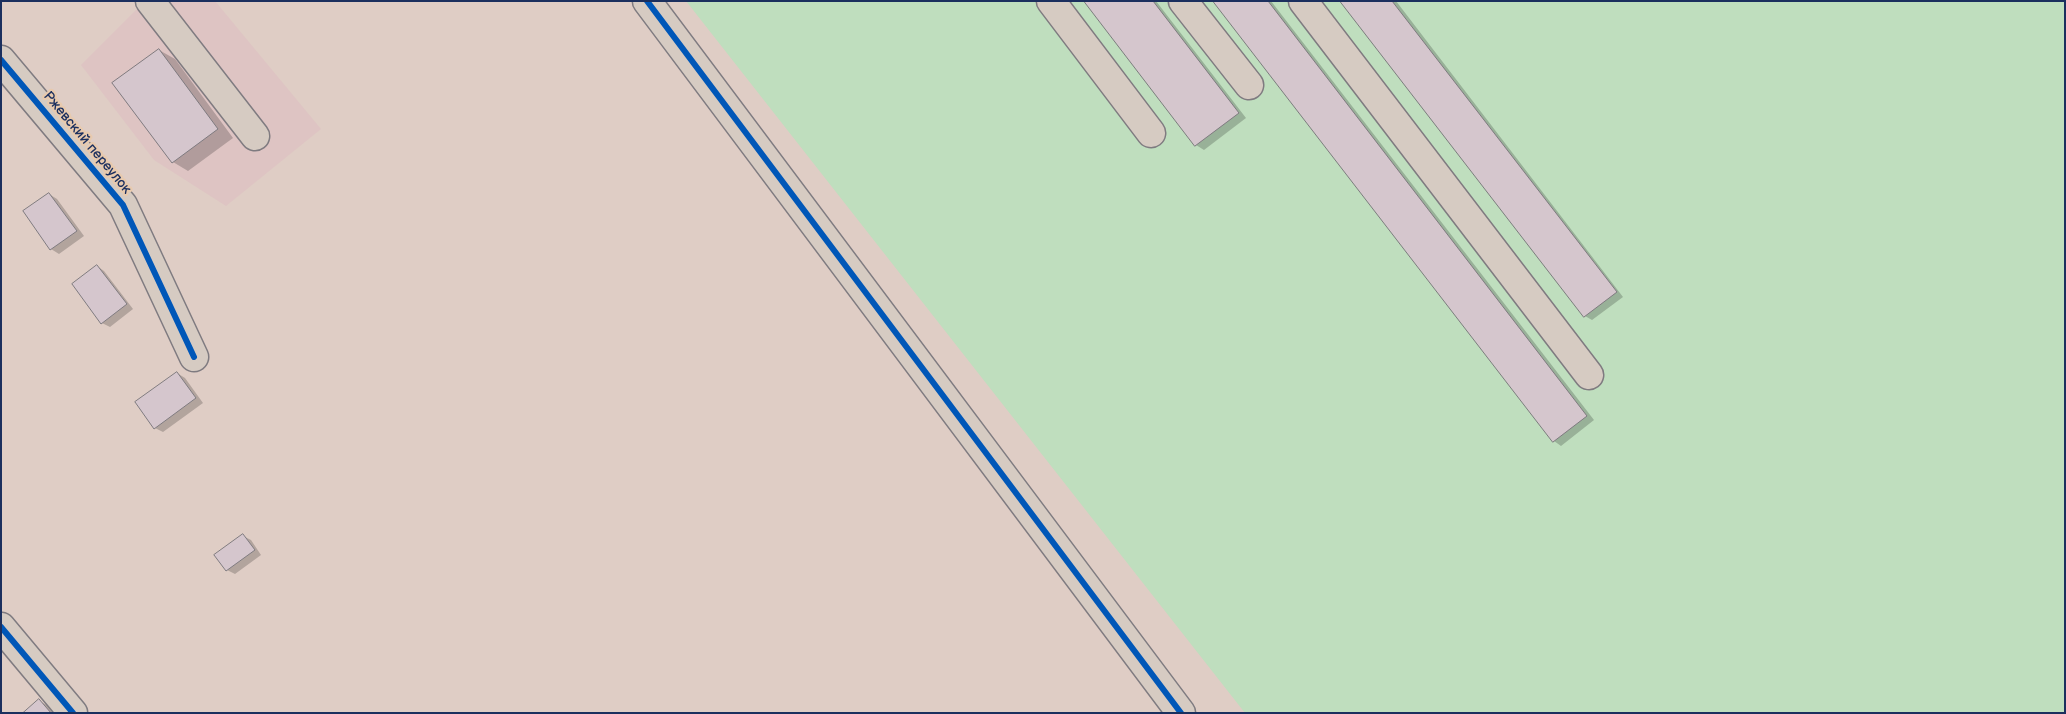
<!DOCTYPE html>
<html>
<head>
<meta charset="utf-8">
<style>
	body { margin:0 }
	#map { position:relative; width:2066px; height:714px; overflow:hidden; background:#dfcdc5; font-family:"Balsamiq Sans",sans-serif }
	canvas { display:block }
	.frame { position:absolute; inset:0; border:2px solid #1b2f5e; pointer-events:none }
</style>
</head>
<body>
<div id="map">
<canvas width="2066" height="714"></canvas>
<div class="frame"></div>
</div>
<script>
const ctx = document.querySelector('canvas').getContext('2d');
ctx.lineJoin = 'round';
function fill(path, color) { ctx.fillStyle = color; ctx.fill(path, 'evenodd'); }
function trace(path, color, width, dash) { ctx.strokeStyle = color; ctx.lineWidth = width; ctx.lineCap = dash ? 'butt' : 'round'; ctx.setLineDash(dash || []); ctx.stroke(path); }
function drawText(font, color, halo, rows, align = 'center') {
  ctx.font = font + ' "Balsamiq Sans",sans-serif'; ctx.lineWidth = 4.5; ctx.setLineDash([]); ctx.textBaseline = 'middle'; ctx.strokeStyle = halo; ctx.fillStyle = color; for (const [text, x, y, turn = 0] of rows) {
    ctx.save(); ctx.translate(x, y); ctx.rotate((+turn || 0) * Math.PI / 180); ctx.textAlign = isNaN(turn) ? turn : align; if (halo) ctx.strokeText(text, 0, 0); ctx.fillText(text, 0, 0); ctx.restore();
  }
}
const built = new Path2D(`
	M145,1h70l106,128 -95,77 -72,-46 -73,-95z`);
const green = new Path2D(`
	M686,1h1379v712h-820z`);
const shadow = new Path2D(`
	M1085,1h71l90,117 -42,32 -8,-5z
	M1214,1h57l323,419 -33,26 -7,-5z
	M1342,1h54l227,296 -31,23 -7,-4z
	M159,50l16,9 58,79 -45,33 -15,-9z
	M49,194l8,5 27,37 -25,18 -8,-5 -26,-38z
	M97,266l7,5 29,38 -23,18 -8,-4z
	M177,373l8,5 18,25 -40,29 -8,-4z
	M243,536l8,4 10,15 -26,19 -8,-4z
	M39,701l8,4 6,8h-28z`);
const building = new Path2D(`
	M1084,1h69l86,112 -44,33z
	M1213,1h55l319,415 -34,26z
	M1340,1h52l225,291 -33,25z
	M159,49l59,80 -46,34 -60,-80z
	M49,193l28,38 -27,19 -27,-39z
	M97,265l30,39 -26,20 -29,-40z
	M177,372l19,26 -42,31 -19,-27z
	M243,534l12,16 -29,21 -12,-16z
	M39,699l12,14h-28z`);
const minor = new Path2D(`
	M150,1l105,135
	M647,1l534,712
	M1051,1l100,132
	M1183,1l66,84
	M1303,1l286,374
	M1,60l122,145 71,152
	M1,627l72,86`);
const cycleway = new Path2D(`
	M647,1l534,712
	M1,60l122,145 71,152
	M1,627l72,86`);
const streetNames = [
	["Ржевский переулок",87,143,50]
];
fill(built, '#dec4c3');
fill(green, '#bfdebe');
fill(shadow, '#0003');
fill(building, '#d5c6cd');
trace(building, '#7f7b80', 1);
trace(minor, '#7f7b80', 31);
trace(minor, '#d6cbc2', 28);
trace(cycleway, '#0057b8', 6);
drawText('14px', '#1b2f5e', '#e8caae', streetNames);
</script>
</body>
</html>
